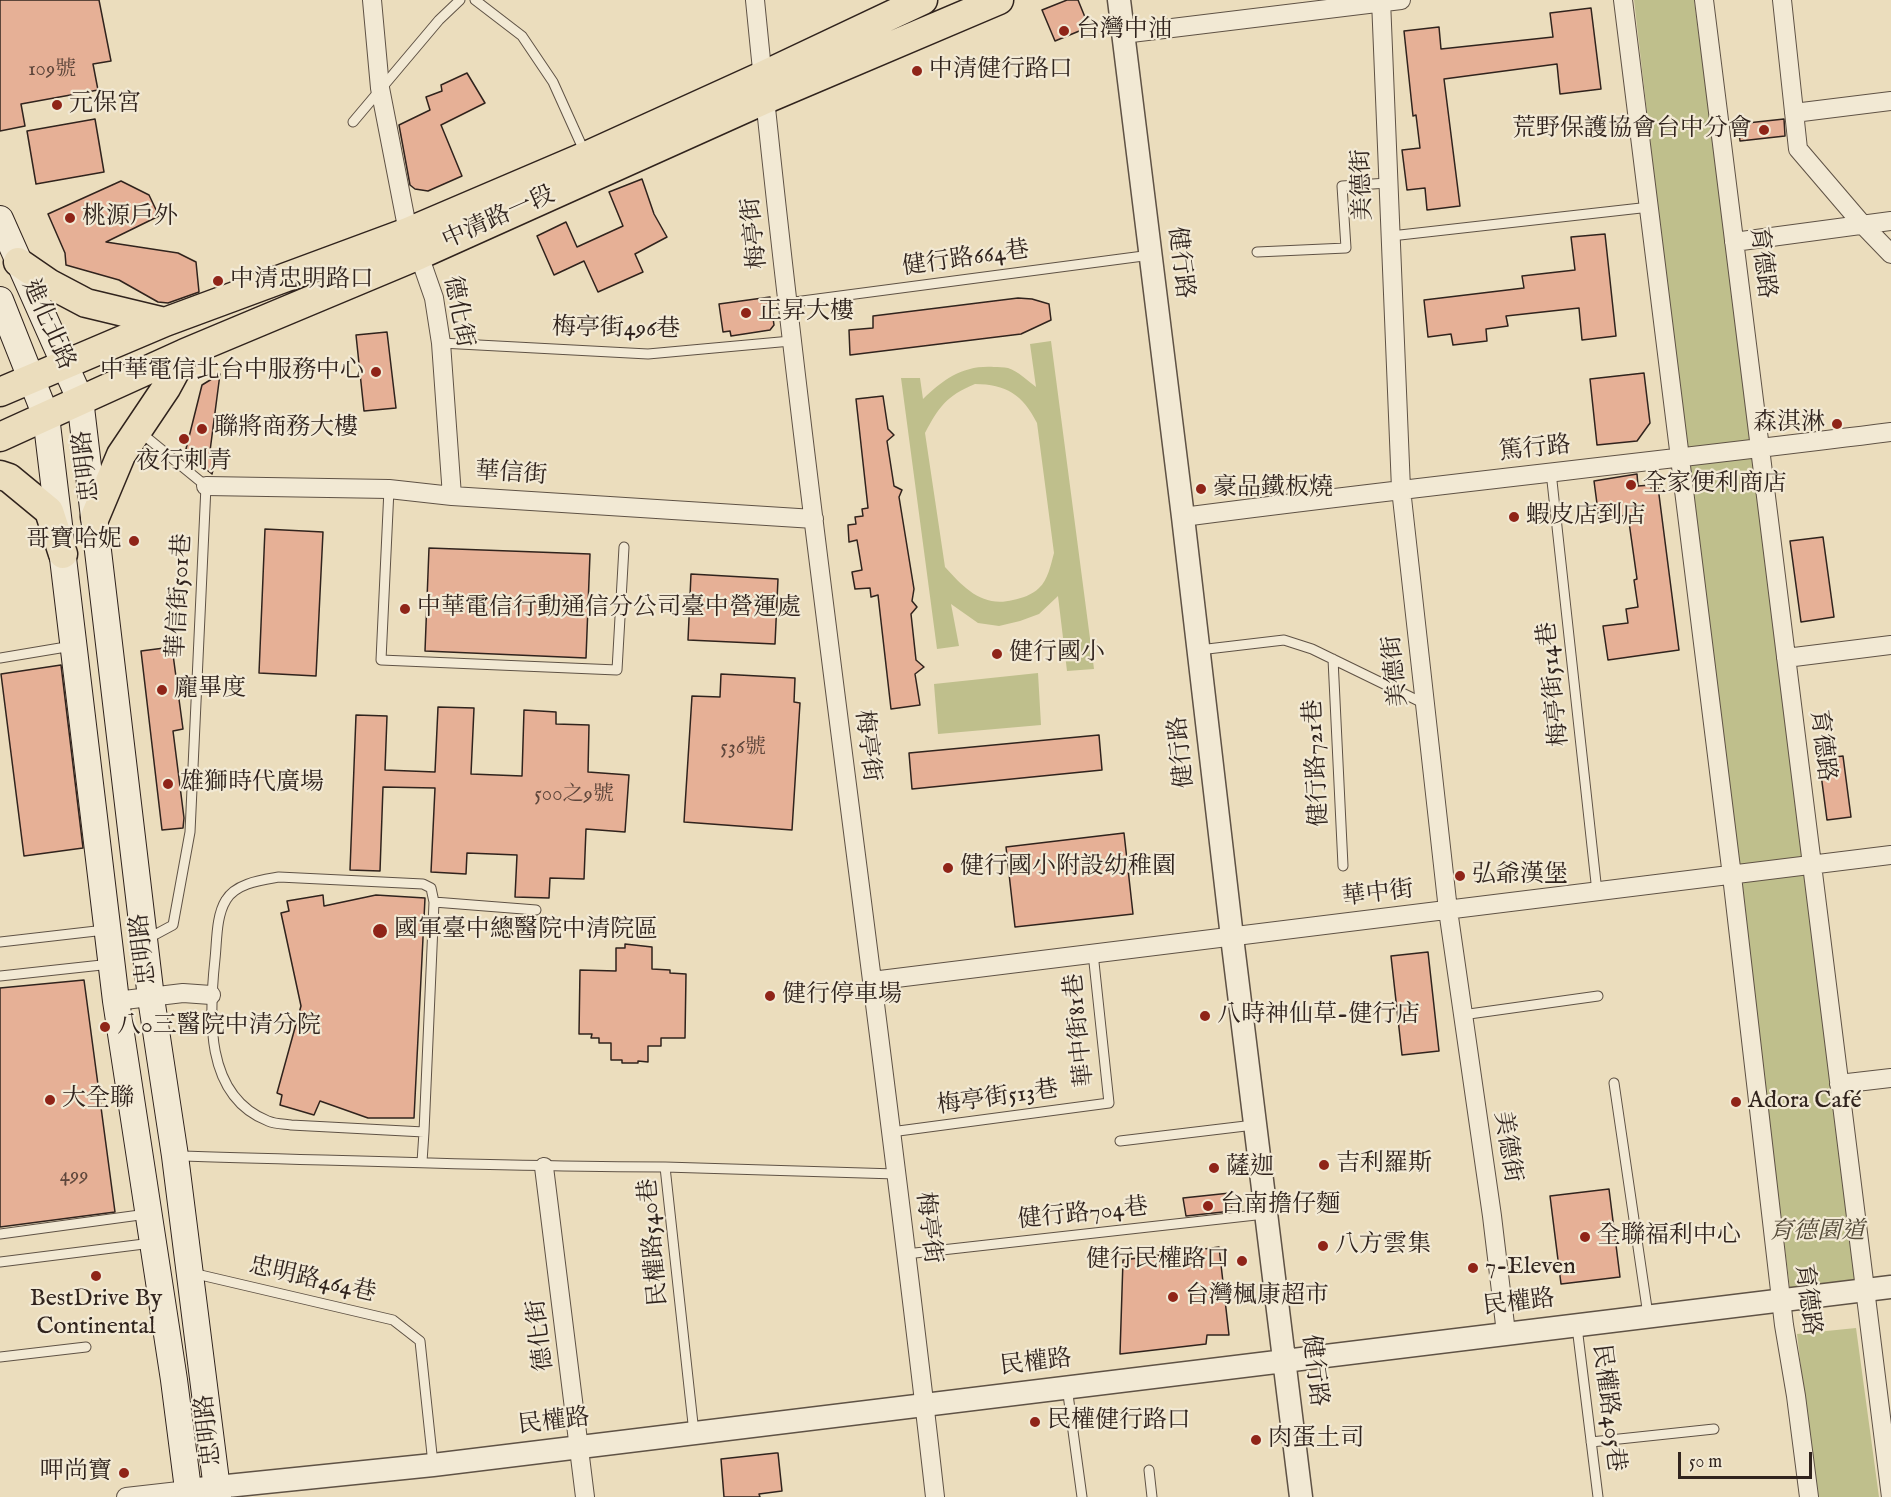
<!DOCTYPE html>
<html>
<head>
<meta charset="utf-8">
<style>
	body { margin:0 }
	#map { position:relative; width:1891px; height:1497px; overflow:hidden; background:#ebddbd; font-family:"IM FELL English",serif }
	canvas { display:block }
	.scale { position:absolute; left:1678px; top:1452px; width:134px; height:27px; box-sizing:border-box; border:3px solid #30231d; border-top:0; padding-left:8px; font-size:18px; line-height:21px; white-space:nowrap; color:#30231d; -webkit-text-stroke:4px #f2e9d4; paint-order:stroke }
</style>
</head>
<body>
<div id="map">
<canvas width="1891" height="1497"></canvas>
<div class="scale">50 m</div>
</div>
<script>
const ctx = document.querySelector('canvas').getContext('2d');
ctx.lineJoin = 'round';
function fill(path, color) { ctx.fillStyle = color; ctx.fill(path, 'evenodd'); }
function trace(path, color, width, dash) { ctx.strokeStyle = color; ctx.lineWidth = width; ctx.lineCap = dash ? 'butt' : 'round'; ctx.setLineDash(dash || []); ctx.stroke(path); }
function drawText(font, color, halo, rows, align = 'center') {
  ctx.font = font + ' "IM FELL English","Noto Serif TC",serif'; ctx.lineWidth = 4.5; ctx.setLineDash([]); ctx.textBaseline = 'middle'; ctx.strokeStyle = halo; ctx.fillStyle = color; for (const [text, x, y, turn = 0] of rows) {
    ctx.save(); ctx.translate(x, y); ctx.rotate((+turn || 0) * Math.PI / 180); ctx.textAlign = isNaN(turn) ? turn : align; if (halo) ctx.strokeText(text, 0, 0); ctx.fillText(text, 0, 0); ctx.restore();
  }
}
const green = new Path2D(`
	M1634,0h60l59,442 -67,8z
	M1051,341l43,328 -27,2 -9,-75 -19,18 -19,7 -21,5 -21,-3 -27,-19 8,42 -22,3 -36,-271h19l3,21c21,-20 40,-34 71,-32 4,0 10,0 14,1 10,3 20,13 28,19l-6,-43zM975,384c31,0 48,11 62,39l17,130c-3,11 -6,27 -15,35 -7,7 -17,10 -26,12 -30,8 -49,-12 -68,-33l-20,-134c14,-26 21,-37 50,-49z
	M1755,457l50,399 -68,9 -49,-400z
	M1038,673l3,52 -103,9 -4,-50z
	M1807,871l51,411 -68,7 -51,-409z
	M1856,1328l23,169h-63l-19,-163z`);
const building = new Path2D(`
	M0,0h99l12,61 -18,3 5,26 -77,14 4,22 -25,5z
	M1067,0h11l11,27 -34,14 -13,-31z
	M1591,8l10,81 -41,5 -3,-30 -113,15 16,127 -33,4 -2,-22 -18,2 -5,-40 18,-2 -4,-33 -3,1 -9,-85 35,-4 2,22 112,-12 -3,-24z
	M467,73l18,30 -44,22 21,51 -34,15 -13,-2 -5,-4 -11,-60 31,-15 -4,-13 16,-6 -1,-6z
	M95,119l9,53 -68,12 -9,-53z
	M1784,119l1,17 -45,5 -2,-17z
	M642,179l12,35 13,23 -32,17 8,18 -45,20 -14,-31 -30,14 -17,-39 29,-14 11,25 46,-21 -14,-34z
	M121,181l28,14 10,21 -53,26 72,11 18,9 3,30 -31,11 -10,-1 -39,-22 -53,-15 -1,-12 -17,-39z
	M1605,234l11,102 -34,4 -3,-32 -73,8 2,10 -22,3 1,12 -34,4 -2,-11 -23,3 -4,-37 100,-12 -2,-12 53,-6 -4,-33z
	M770,297l4,28 -4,5 -39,6 -1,-5 -7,1 -4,-28z
	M1018,298l14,1 17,5 2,16 -30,14 -171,21 -1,-25 24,-2v-12z
	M387,332l9,76 -32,3 -8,-76z
	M1644,373l6,50 -13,18 -40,4 -7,-66z
	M220,374l-10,77 6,6 -4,17 -27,-21 17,-68z
	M883,396l5,33 6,6 -7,6 7,45 8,4 -3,7 15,92 -2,12 5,6 -6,7 5,46 8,7 -9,7 5,31 -29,4 -13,-114 -7,2 -1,-9 -15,1 -3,-17 10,-2 -5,-30 -8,2 -1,-17 8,-1 -1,-7 8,-1 -1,-7 6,-1 -12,-109z
	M1637,474l1,12 13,-1v3l7,-1 21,163 -71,10 -5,-34 25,-3 -2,-14 12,-2 -4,-27 3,-1 -9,-64 -29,4 -5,-38z
	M265,529l58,3 -7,144 -57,-3z
	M1823,537l11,80 -33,5 -11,-81z
	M429,548l161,6 -4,104 -161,-7z
	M691,574l87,5 -3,65 -87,-4z
	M172,647l11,82 -10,2 11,87 -1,10 -21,2 -21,-179z
	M61,665l22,183 -59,8 -23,-182z
	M721,674l74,4 -1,24 6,1 -8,127 -108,-8 8,-126 28,1z
	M438,707l36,1 -3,66 51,2 2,-66 32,2v12l33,1 -1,47 41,3 -4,57 -39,-3 -2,50 -34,-1 -1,20 -34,-1 2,-42 -50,-2 -1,21 -35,-2 4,-84 -52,-1 -3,84 -30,-1 6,-155 31,1 -2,54 50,2z
	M1099,735l3,35 -190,19 -3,-36z
	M1843,756l8,61 -24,3 -8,-61z
	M1124,833l9,81 -118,13 -9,-80z
	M323,895l1,11 52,-11 49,3 -11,220h-46l-48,-17 -6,14 -34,-10 2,-10 -5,-2 24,-87 -20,-93 8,-2 -2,-10z
	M625,944l27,3v22l18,1v3l16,1 -1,64h-24v8h-13v16l-10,-1v2h-16v-3h-11v-17h-12v-5h-8l1,-4h-13l1,-64 36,1v-23h9z
	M1428,952l11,99 -37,4 -11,-99z
	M84,980l31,232 -115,15v-239z
	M1609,1189l11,88 -59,7 -11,-88z
	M1230,1193l2,18 -46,5 -3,-18z
	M1219,1247l10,88h-22l-1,9 -86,10 3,-94z
	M776,1453h2l4,38 -23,3 1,3h-36l-3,-38z`);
const service = new Path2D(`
	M475,0l47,36 31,46 32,71
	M353,122l86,-102 21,-20
	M1391,236l259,-29
	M1257,252l89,-4 -4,-62 46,-3
	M787,303l364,-48
	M441,343l207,11 143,-13
	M140,432l66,54 -16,346 -17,93 -26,14
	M1551,472l46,420
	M389,489l-8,171 236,10 7,-123
	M1199,650l85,-10 28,9 113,55
	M0,658l72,-12
	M1333,659l10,207
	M434,902l102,8
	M0,942l105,-12
	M0,976l111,-12
	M1462,1015l136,-19
	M1614,1083l34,232
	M891,1132l218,-29 -16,-150
	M1120,1141l134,-16
	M178,1156c162,4 325,11 487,11
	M422,1162l2,-30 -133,-7c-7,-1 -16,-1 -23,-4 -64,-25 -59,-106 -53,-162 2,-18 1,-43 11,-59 10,-17 36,-20 53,-23l144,7 8,4 3,14 -10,230
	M0,1234l147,-20
	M906,1254l359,-40
	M0,1262l152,-19
	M192,1273l201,47 27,21 13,123
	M1577,1327l21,170
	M0,1357l86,-10
	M1067,1387l15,110
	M694,1433l-29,-266 231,7
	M1591,1442l123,-13
	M1149,1470l3,27`);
const minor = new Path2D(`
	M372,0l8,88 28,144 11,23 15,43 7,45 11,153
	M755,0c49,500 124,998 180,1497
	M1381,0l20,489 47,421 44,306 14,117
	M1623,0l109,876 52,449 12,71 13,101
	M1704,0l187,1497
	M1782,0l16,149 65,76 28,29
	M1123,34l278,-34
	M1794,113l97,-12
	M1734,242l157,-21
	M206,486l183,3 63,7 362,23
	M1183,517c236,-31 472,-55 708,-85
	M1786,658l105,-13
	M872,981l1019,-126
	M116,1001l67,-8 28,2
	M1839,1084l52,-6
	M544,1167l41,330
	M126,1497l62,-7`);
const tertiary = new Path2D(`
	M1119,0l64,517 49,420 69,560
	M188,1490l245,-25 1458,-178`);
const secondary = new Path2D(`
	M0,219l80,180 71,599 24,158 43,341
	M0,300l46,116 70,585 58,379 15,117`);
const primary = new Path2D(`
	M18,262l32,22 36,19 79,19
	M0,392l165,-70 243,-90 178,-76 176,-80 161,-76
	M0,437l185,-84 234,-98 347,-156 233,-99
	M0,475l9,3 40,33 14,43
	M95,517l26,-62 45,-67 19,-35`);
const markers = [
	[1064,31,6,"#8f2418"],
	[917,71,6,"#8f2418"],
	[57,105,6,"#8f2418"],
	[1764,130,6,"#8f2418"],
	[70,218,6,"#8f2418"],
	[218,281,6,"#8f2418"],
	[746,313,6,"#8f2418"],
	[376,372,6,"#8f2418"],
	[1837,424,6,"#8f2418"],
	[202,429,6,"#8f2418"],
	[184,439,6,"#8f2418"],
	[1631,485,6,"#8f2418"],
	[1201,489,6,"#8f2418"],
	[1514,517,6,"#8f2418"],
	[134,541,6,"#8f2418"],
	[405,609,6,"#8f2418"],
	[997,654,6,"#8f2418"],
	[162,690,6,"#8f2418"],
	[168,784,6,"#8f2418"],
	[948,868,6,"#8f2418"],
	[1460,876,6,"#8f2418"],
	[380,931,8,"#8f2418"],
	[770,996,6,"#8f2418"],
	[1205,1016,6,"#8f2418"],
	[105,1027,6,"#8f2418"],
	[50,1100,6,"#8f2418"],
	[1736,1102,6,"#8f2418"],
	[1324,1165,6,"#8f2418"],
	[1214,1168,6,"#8f2418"],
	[1208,1206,6,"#8f2418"],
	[1585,1237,6,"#8f2418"],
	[1323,1246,6,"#8f2418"],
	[1242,1261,6,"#8f2418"],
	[1473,1268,6,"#8f2418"],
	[96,1276,6,"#8f2418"],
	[1173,1297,6,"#8f2418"],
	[1035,1422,6,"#8f2418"],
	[1256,1440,6,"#8f2418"],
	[124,1473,6,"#8f2418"]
];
const numberNames = [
	["109號",52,71],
	["536號",743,749],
	["500之9號",574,796],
	["499",74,1177]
];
const poiNames = [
	["台灣中油",1076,31],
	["中清健行路口",929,71],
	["元保宮",69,105],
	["荒野保護協會台中分會",1752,130,"right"],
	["桃源戶外",82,218],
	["中清忠明路口",230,281],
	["正昇大樓",758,313],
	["中華電信北台中服務中心",364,372,"right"],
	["森淇淋",1825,424,"right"],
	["聯將商務大樓",214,429],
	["夜行刺青",184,463,"center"],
	["全家便利商店",1643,485],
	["豪品鐵板燒",1213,489],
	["蝦皮店到店",1526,517],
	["哥寶哈妮",122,541,"right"],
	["中華電信行動通信分公司臺中營運處",417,609],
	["健行國小",1009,654],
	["龐畢度",174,690],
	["雄獅時代廣場",180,784],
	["健行國小附設幼稚園",960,868],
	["弘爺漢堡",1472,876],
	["國軍臺中總醫院中清院區",394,931],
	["健行停車場",782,996],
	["八時神仙草-健行店",1217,1016],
	["八0三醫院中清分院",117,1027],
	["大全聯",62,1100],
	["Adora Café",1748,1102],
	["吉利羅斯",1336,1165],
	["薩迦",1226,1168],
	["台南擔仔麵",1220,1206],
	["全聯福利中心",1597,1237],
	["八方雲集",1335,1246],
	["健行民權路口",1230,1261,"right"],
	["7-Eleven",1485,1268],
	["台灣楓康超市",1185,1297],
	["BestDrive By",96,1300,"center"],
	["Continental",96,1328,"center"],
	["民權健行路口",1047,1422],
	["肉蛋土司",1268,1440],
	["呷尚寶",112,1473,"right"]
];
const streetNames = [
	["美德街",1364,185,-92],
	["中清路一段",499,219,-24],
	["梅亭街",756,233,-96],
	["健行路664巷",966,260,-8],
	["健行路",1179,263,83],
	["育德路",1761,263,83],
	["德化街",457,312,79],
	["進化北路",47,325,66],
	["梅亭街496巷",616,330,1],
	["篤行路",1535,450,-6],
	["忠明路",88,466,-97],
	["華信街",511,475,4],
	["華信街501巷",181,596,-87],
	["美德街",1397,671,-96],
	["梅亭街514巷",1555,684,-96],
	["梅亭街",866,746,83],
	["育德路",1821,746,83],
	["健行路",1183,752,-96],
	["健行路721巷",1318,763,-93],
	["華中街",1378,895,-7],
	["忠明路",145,949,-97],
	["華中街81巷",1081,1030,-96],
	["梅亭街513巷",998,1099,-8],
	["美德街",1506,1147,81],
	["健行路704巷",1083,1215,-6],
	["梅亭街",927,1228,83],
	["民權路540巷",655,1242,-95],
	["忠明路464巷",312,1281,13],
	["育德路",1806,1300,83],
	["民權路",1519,1304,-7],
	["德化街",542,1335,-97],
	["民權路",1036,1364,-7],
	["健行路",1313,1371,83],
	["民權路405巷",1607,1408,83],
	["民權路",554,1423,-7],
	["忠明路",210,1430,-97]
];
const parkNames = [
	["育德園道",1817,1233]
];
fill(green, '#bfbf8c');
fill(building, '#e6b096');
trace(building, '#30231d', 1.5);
trace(service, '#5f5245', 11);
trace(minor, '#5f5245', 20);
trace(tertiary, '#5f5245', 25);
trace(secondary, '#30231d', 28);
trace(primary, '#30231d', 31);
trace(service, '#f2e9d4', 9);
trace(minor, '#f2e9d4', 18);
trace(tertiary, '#f2e9d4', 22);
trace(secondary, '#f2e9d4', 26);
trace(primary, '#ebddbd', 28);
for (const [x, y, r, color] of markers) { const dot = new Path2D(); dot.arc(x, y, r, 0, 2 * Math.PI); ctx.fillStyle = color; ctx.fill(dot); trace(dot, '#f2e9d4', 2); }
drawText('21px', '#5e463b', null, numberNames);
drawText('24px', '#30231d', '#f2e9d4', poiNames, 'left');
drawText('24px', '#30231d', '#f2e9d4', streetNames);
drawText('italic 24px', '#544a39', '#f2e9d4', parkNames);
</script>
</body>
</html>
